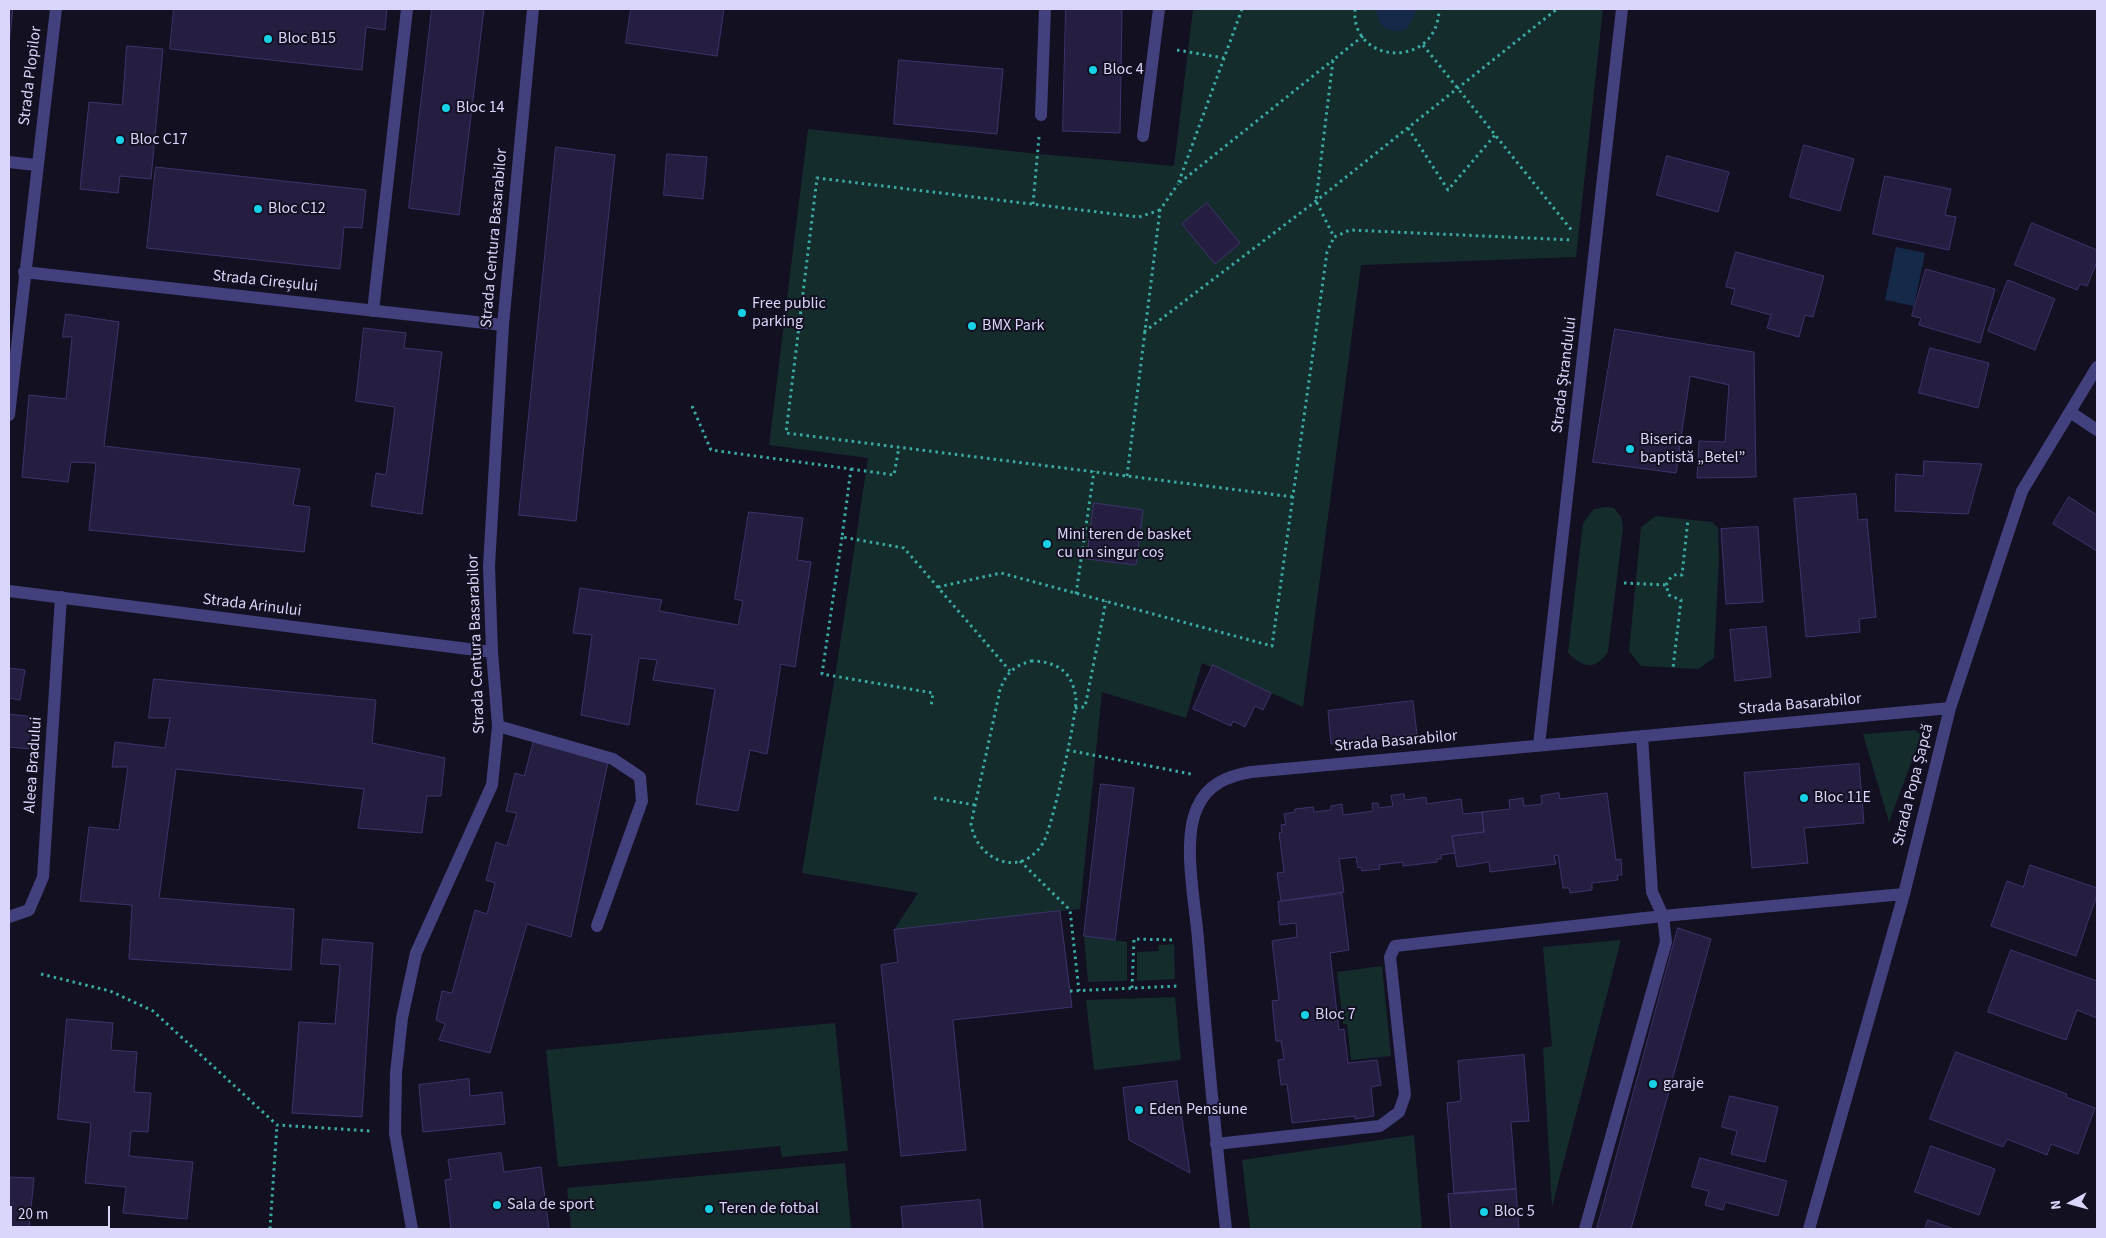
<!DOCTYPE html>
<html>
<head>
<meta charset="utf-8">
<style>
	body { margin:0 }
	#map { position:relative; width:2106px; height:1238px; overflow:hidden; background:#131022; font-family:"Source Sans 3",sans-serif }
	canvas { display:block }
	.frame { position:absolute; inset:0; border:10px solid #dad6fb; pointer-events:none }
	.north { position:absolute; left:2046px; top:1178px; width:50px; height:50px; -webkit-text-stroke:4px #131022; paint-order:stroke; rotate:263deg; font-size:14px; font-weight:700; line-height:20px; text-align:center; color:#dad6fb }
	.north::after { content:''; display:block; margin:auto; width:18px; height:22px; background:#dad6fb; clip-path:polygon(50% 0,100% 100%,50% 72%,0 100%) }
	.scale { position:absolute; left:10px; top:1206px; width:100px; height:22px; box-sizing:border-box; border:2px solid #dad6fb; border-top:0; padding-left:6px; font-size:15px; line-height:18px; white-space:nowrap; color:#dad6fb; -webkit-text-stroke:4px #131022; paint-order:stroke }
</style>
</head>
<body>
<div id="map">
<canvas width="2106" height="1238"></canvas>
<div class="frame"></div>
<div class="north">N</div>
<div class="scale">20 m</div>
</div>
<script>
const ctx = document.querySelector('canvas').getContext('2d');
ctx.lineJoin = 'round';
function fill(path, color) { ctx.fillStyle = color; ctx.fill(path, 'evenodd'); }
function trace(path, color, width, dash) { ctx.strokeStyle = color; ctx.lineWidth = width; ctx.lineCap = dash ? 'butt' : 'round'; ctx.setLineDash(dash || []); ctx.stroke(path); }
function drawText(font, color, halo, rows, align = 'center') {
  ctx.font = font + ' "Source Sans 3",sans-serif'; ctx.lineWidth = 4; ctx.setLineDash([]); ctx.textBaseline = 'middle'; ctx.strokeStyle = halo; ctx.fillStyle = color; for (const [text, x, y, turn = 0] of rows) {
    ctx.save(); ctx.translate(x, y); ctx.rotate((+turn || 0) * Math.PI / 180); ctx.textAlign = isNaN(turn) ? turn : align; if (halo) ctx.strokeText(text, 0, 0); ctx.fillText(text, 0, 0); ctx.restore();
  }
}
const green = new Path2D(`
	M1193,9h410l-27,248 -215,8 -58,442 -101,-44 -16,55 -84,-26 -22,217 -186,21 24,-37 -116,-20 35,-209 31,-206 -99,-13 39,-316 221,24 145,13z
	M1605,507l9,1 7,9 2,11 -15,124c-14,19 -24,16 -40,1l15,-130 11,-14z
	M1656,516l56,6 6,6 1,31 -5,99 -16,11 -57,-3 -12,-15 12,-124z
	M1915,730l5,4 -1,8 -30,80 -26,-88z
	M1084,936l43,6v39l-39,1z
	M1621,940l-69,267 -9,-159 9,-2 -9,-99z
	M1174,944l1,35 -38,2v-29l22,-1 -1,-6z
	M1382,966l9,90 -40,4 -4,-36h-4l-6,-52z
	M1175,997l6,63 -87,10 -8,-70z
	M835,1023l13,128 -66,6 -2,-11 -222,21 -12,-117z
	M1414,1135l8,94h-172l-8,-69z
	M845,1163l6,66h-280l-4,-41z`);
const water = new Path2D(`
	M1377,9h39v3l-9,17c-16,6 -31,-2 -30,-20z
	M1896,247l29,6 -11,53 -29,-6z`);
const building = new Path2D(`
	M9,9h4l-4,34z
	M174,9h213l-2,21 -19,-3 -4,43 -192,-21z
	M432,9h52l-25,206 -50,-7z
	M631,9h93l-7,47 -91,-13z
	M1066,9h56l-2,124 -57,-2z
	M127,46l36,3 -12,130 -31,-3 -2,17 -38,-4 9,-87 33,3z
	M899,60l104,9 -6,65 -103,-10z
	M1804,145l50,14 -14,52 -50,-14z
	M556,147l59,8 -39,366 -57,-6z
	M667,154l40,3 -4,42 -39,-4z
	M1667,156l62,16 -11,40 -61,-17z
	M156,167l210,23 -4,38 -18,-1 -4,42 -193,-21z
	M1885,176l66,13 -6,26 11,2 -7,33 -76,-16z
	M1207,203l33,40 -25,21 -33,-40z
	M2032,223l65,27v12l-10,24 -7,-2 -3,6 -62,-25z
	M1736,252l88,24 -11,41 -8,-2 -6,22 -32,-9 4,-13 -40,-11 4,-15 -9,-2z
	M1926,269l69,20 -15,54 -61,-18 2,-7 -9,-2z
	M2008,280l47,19 -20,51 -47,-19z
	M66,314l53,8 -15,124 196,23 -7,36 17,2 -6,45 -215,-22 7,-67 -25,-1 -3,20 -46,-5 7,-82 37,4 6,-62h-9z
	M364,328l42,5 -2,15 38,4 -20,162 -51,-8 5,-33 10,2 9,-68 -39,-6z
	M1615,329l139,23 2,125 -59,1 2,-37 26,1 4,-57 -39,-9 -14,97 -83,-11z
	M1930,348l59,15 -11,45 -59,-15z
	M1924,461l58,3 -14,50 -73,-3 1,-37 27,2z
	M1856,494l2,26 9,-1 9,98 -17,2 1,13 -54,5 -12,-138z
	M2069,497l28,18v36l-44,-27z
	M1094,503l49,7 -7,55 -49,-6z
	M749,512l54,6 -6,42 14,2 -16,105 -14,-3 -14,90 -17,-4 -12,61 -42,-7 19,-115 -62,-9 4,-20 -18,-2 -10,67 -48,-10 11,-80 -19,-2 7,-45 82,12 -3,11 79,14 5,-24 -8,-2z
	M1758,527l5,75 -37,2 -5,-75z
	M1766,627l5,50 -36,4 -5,-51z
	M1213,665l58,28 -8,17 -8,-4 -10,21 -12,-6 -2,5 -38,-17z
	M9,668l16,2 -5,30 -11,-2z
	M154,679l222,21 -4,43 73,15 -4,38h-14l-5,37 -64,-5 6,-39 -188,-20 -17,129 135,11 -3,61 -162,-11 3,-54 -52,-4 9,-74 30,3 9,-63h-16l3,-25 50,6 5,-30h-21z
	M1413,701l4,33 -86,10 -3,-33z
	M9,714l26,3 -4,32 -22,-2z
	M534,740l74,22 -37,175 -44,-13 -37,129 -51,-13 6,-16 -9,-4 6,-29 10,2 23,-83 12,4 8,-31 -9,-3 10,-38 11,4 10,-33 -11,-2 9,-38 9,3z
	M1859,764l5,59 -60,5 4,35 -56,5 -8,-95z
	M1101,784l33,4 -19,152 -31,-4z
	M1559,793l1,6 47,-6 9,67 5,-1 1,16h-5l1,5 -26,3v7l-22,3 -1,-5h-6l-5,-33 -4,1 2,8 -66,8 -1,-10 -32,5 -5,-31 32,-4 -2,-20 28,-3 -1,-9 14,-2 1,8 18,-2 -1,-8z
	M1404,794l1,6 21,-3 1,7 34,-5 2,15 19,-2 2,20 -32,4 3,17 -14,2v4h-4v3l-34,4v-4l-24,3 1,4 -18,2 -1,-4 -3,1 -2,-11 -17,2 5,33 -63,9 -4,-28 7,-1 -5,-39 3,-1 -1,-7 5,-1 -2,-10 11,-2v-3l18,-2 1,5 17,-2v-4l11,-2 1,11 30,-4 -1,-8h6l1,5 14,-2 -2,-10z
	M2030,865l67,23v7l-21,61 -85,-30 16,-45 16,6z
	M1342,894l7,56 -19,3 9,77 5,-1 4,34 29,-3 4,25 -10,2 3,29 -19,3v-3l-63,7 -5,-39 -6,1 -3,-25 6,-1 -3,-18h-5l-4,-40 7,-1 -7,-59 25,-4 -1,-14 -16,2 -2,-23z
	M1060,911l12,96 -119,13 13,130 -65,6 -20,-191 17,-3 -4,-32z
	M1678,928l33,11 -80,290h-34z
	M323,939l50,4 -11,174 -70,-4 7,-91 36,2 5,-59 -19,-1z
	M2011,950l86,31v37l-20,-8 -11,30 -78,-28z
	M67,1019l46,4 -2,27 26,2 -3,40 17,1 -3,39 -17,-1 -2,25 64,6 -6,57 -64,-6 3,-26 -41,-4 6,-60 -33,-4z
	M1956,1052l111,42 -1,3 29,11 -17,46 -27,-10 -4,11 -40,-16 -4,8 -73,-28z
	M1524,1055l5,66 -18,1 5,67 -62,5 -7,-91 14,-2 -3,-40z
	M469,1079l1,17 32,-4 3,32 -82,8 -4,-47z
	M1177,1081l1,11 12,81 -61,-33 -6,-52z
	M1730,1096l48,11 -13,55 -34,-8 6,-23 -15,-4z
	M1931,1146l64,23 -16,46 -64,-23z
	M501,1153l3,19 37,-5 8,62h-98l-6,-49 6,-1 -3,-19z
	M1700,1158l87,23 -9,35 -53,-14 -2,8 -18,-5 4,-14 -17,-4z
	M9,1177l25,1 -5,51h-20z
	M1516,1189l3,40h-68l-3,-35z
	M980,1200l3,29h-80l-2,-22z
	M1928,1220l26,9h-29z`);
const path = new Path2D(`
	M1242,9l-64,175 155,-124
	M1355,9c-5,56 83,61 84,0
	M1363,36l-30,24 -17,141 18,36 16,-7 223,10
	M1423,45l150,187
	M1177,50l47,8
	M1408,128l40,62 47,-55
	M1033,204l6,-67
	M1160,210l-21,7 -322,-39 -31,255 508,64
	M1144,332l172,-131 241,-192
	M692,406l19,44 140,19 -9,68 62,11 106,123
	M851,469l43,6 5,-28
	M1127,476l33,-266 18,-26
	M842,537l-20,137 111,19 -2,13
	M1624,583l42,2 3,10 12,5 -8,68
	M1666,585l5,-8 6,-3 5,1 6,-56
	M938,587l63,-14 271,73 55,-394 7,-15
	M1076,594l18,-123
	M1031,661c15,0 31,4 39,18 3,5 5,13 6,19 1,17 -24,131 -33,145 -22,36 -66,18 -72,-19l29,-134c6,-17 14,-24 31,-29z
	M1075,708l10,-1 21,-106
	M1067,750l124,24
	M934,798l41,7
	M1020,861l50,49 9,81
	M41,974l69,17 43,20 124,114 94,6
	M1132,988l2,-49 41,1
	M1070,991l108,-5
	M270,1229l7,-104`);
const lane = new Path2D(`
	M1041,115l4,-106
	M1143,136l16,-127
	M373,311l34,-302
	M2070,412l27,18
	M498,726l115,33 27,18 2,24 -45,125
	M1216,1144l164,-18 19,-14 6,-17 -15,-138 5,-11 268,-30`);
const street = new Path2D(`
	M9,162l27,3
	M24,272l479,53
	M9,415l47,-406
	M9,591l483,61
	M1539,745l83,-736
	M1663,916l241,-22
	M9,917l20,-7 14,-33 18,-280
	M412,1229l-17,-96 1,-60 6,-55 14,-65 76,-168 6,-59 -6,-74 -3,-86 14,-241 30,-316
	M1226,1229c-11,-96 -20,-193 -28,-290 -3,-37 -16,-98 -1,-131 10,-24 31,-32 54,-36l699,-64
	M1585,1229l81,-287 -3,-26 -11,-24 -10,-156
	M1809,1229l95,-335 46,-186 72,-217 75,-124`);
const markers = [
	[268,39,5,"#17d2e6"],
	[1093,70,5,"#17d2e6"],
	[446,108,5,"#17d2e6"],
	[120,140,5,"#17d2e6"],
	[258,209,5,"#17d2e6"],
	[742,313,5,"#17d2e6"],
	[972,326,5,"#17d2e6"],
	[1630,449,5,"#17d2e6"],
	[1047,544,5,"#17d2e6"],
	[1804,798,5,"#17d2e6"],
	[1305,1015,5,"#17d2e6"],
	[1653,1084,5,"#17d2e6"],
	[1139,1110,5,"#17d2e6"],
	[497,1205,5,"#17d2e6"],
	[709,1209,5,"#17d2e6"],
	[1484,1212,5,"#17d2e6"]
];
const poiNames = [
	["Bloc B15",278,39],
	["Bloc 4",1103,70],
	["Bloc 14",456,108],
	["Bloc C17",130,140],
	["Bloc C12",268,209],
	["Free public",752,304],
	["parking",752,322],
	["BMX Park",982,326],
	["Biserica",1640,440],
	["baptistă „Betel”",1640,458],
	["Mini teren de basket",1057,535],
	["cu un singur coș",1057,553],
	["Bloc 11E",1814,798],
	["Bloc 7",1315,1015],
	["garaje",1663,1084],
	["Eden Pensiune",1149,1110],
	["Sala de sport",507,1205],
	["Teren de fotbal",719,1209],
	["Bloc 5",1494,1212]
];
const streetNames = [
	["Strada Plopilor",31,76,-83],
	["Strada Centura Basarabilor",495,238,-85],
	["Strada Cireșului",265,282,6],
	["Strada Ștrandului",1565,375,-83],
	["Strada Arinului",252,606,7],
	["Strada Centura Basarabilor",477,644,-92],
	["Strada Basarabilor",1800,705,-5],
	["Strada Basarabilor",1396,742,-5],
	["Aleea Bradului",34,765,-86],
	["Strada Popa Șapcă",1914,785,-76]
];
fill(green, '#142c2b');
fill(water, '#152948');
fill(building, '#251e41');
trace(building, '#3e336b', 1);
trace(path, '#3baaa2', 3, [2.5, 4]);
trace(lane, '#42407d', 12);
trace(street, '#42407d', 12);
for (const [x, y, r, color] of markers) { const dot = new Path2D(); dot.arc(x, y, r, 0, 2 * Math.PI); ctx.fillStyle = color; ctx.fill(dot); trace(dot, '#131022', 2); }
drawText('16px', '#dad6fb', '#131022', poiNames, 'left');
drawText('16px', '#dad6fb', '#131022', streetNames);
</script>
</body>
</html>
